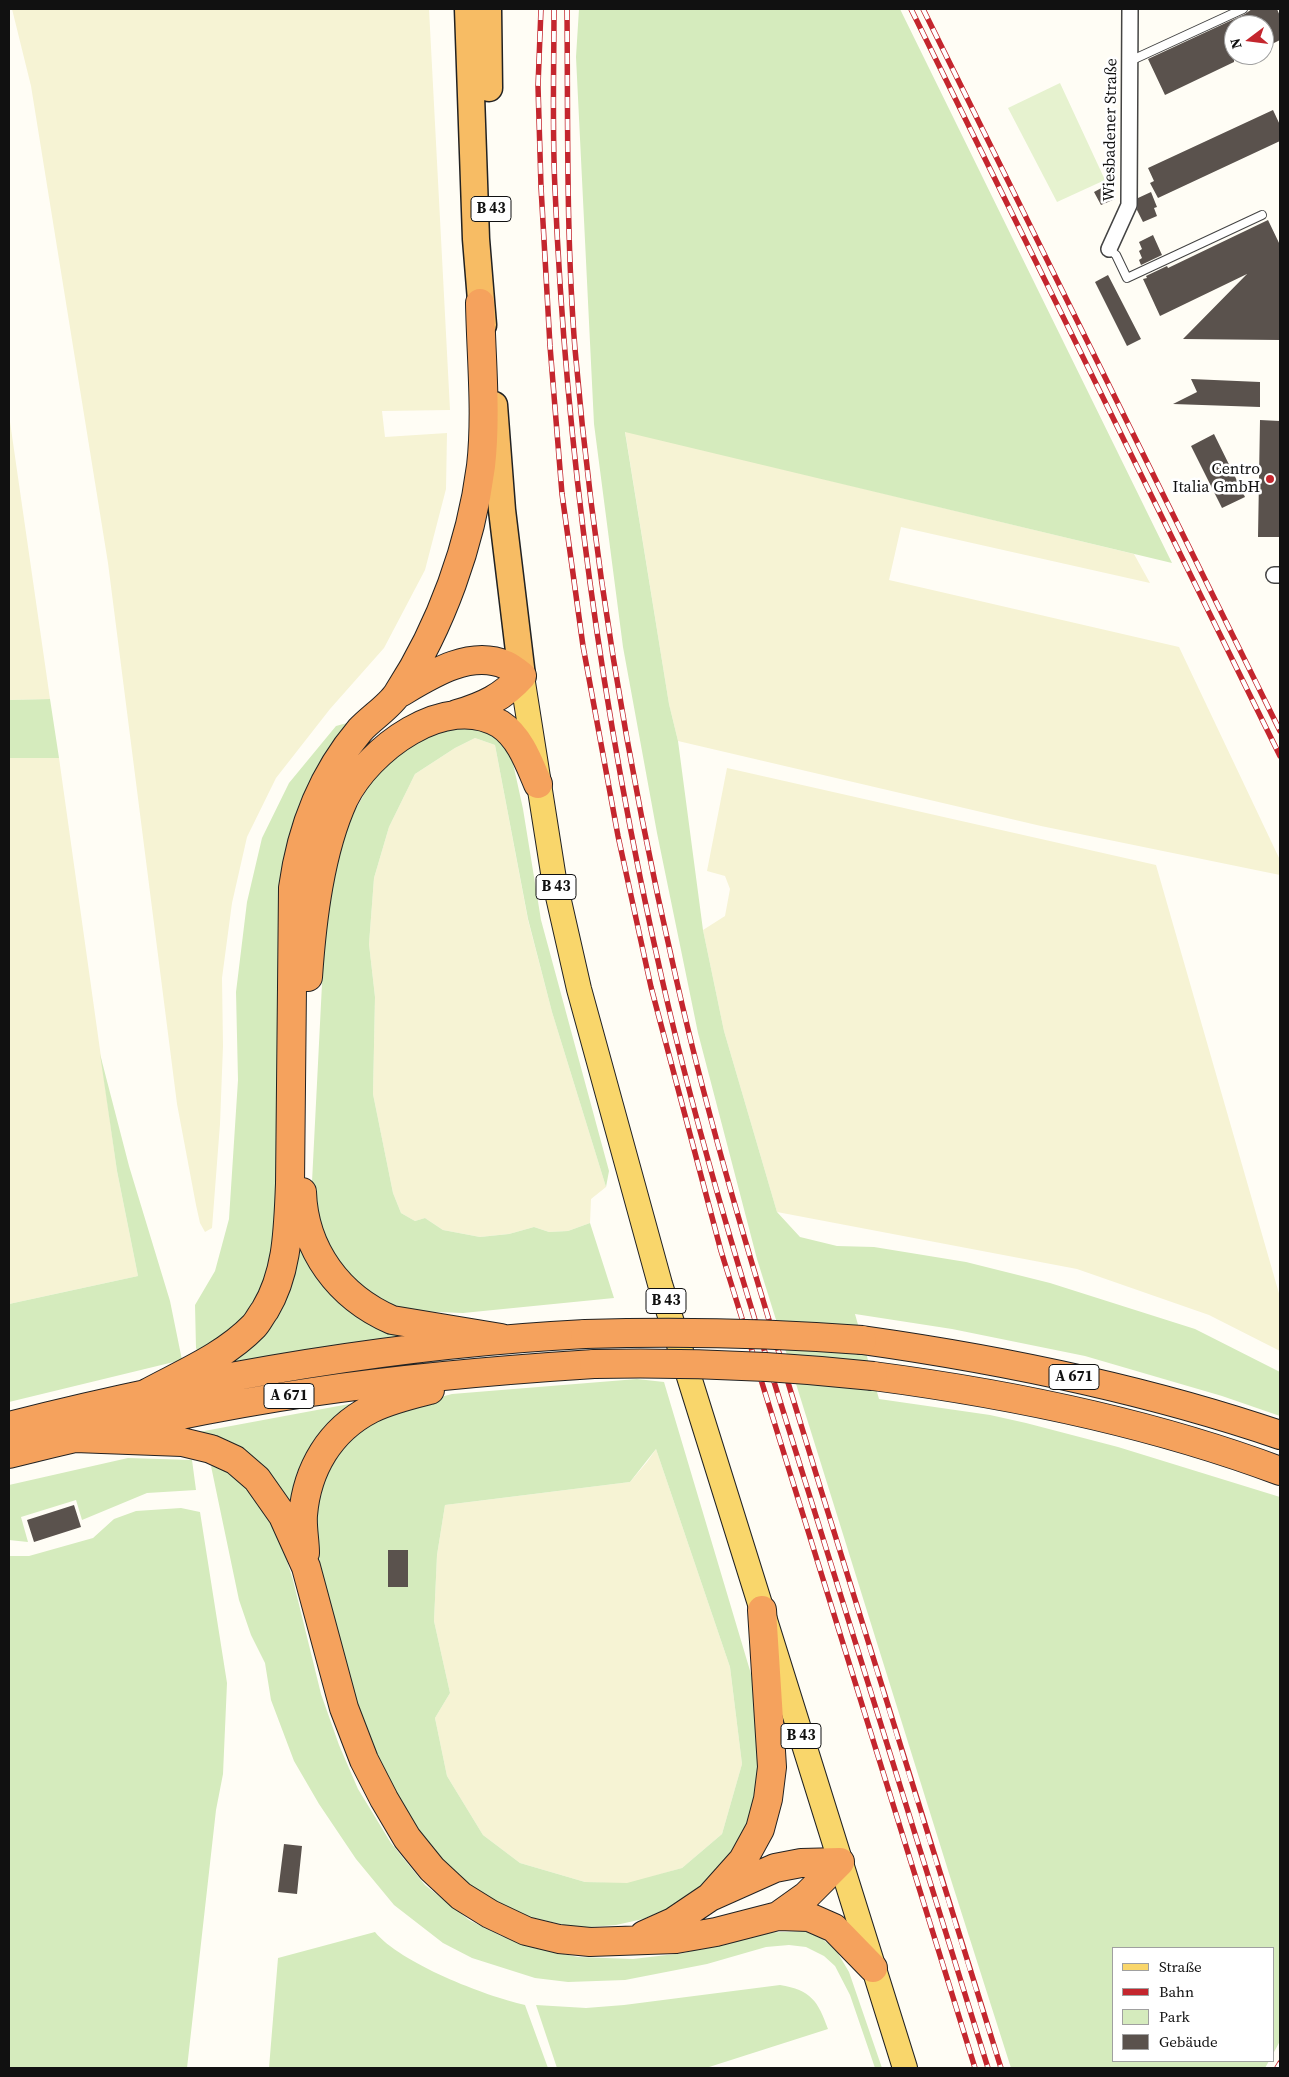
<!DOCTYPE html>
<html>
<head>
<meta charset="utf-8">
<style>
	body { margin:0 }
	#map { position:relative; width:1289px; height:2077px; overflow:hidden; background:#fffdf5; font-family:"Source Serif 4",serif }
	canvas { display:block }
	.frame { position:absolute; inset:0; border:10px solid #111; pointer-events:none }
	.legend { position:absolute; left:1112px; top:1947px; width:162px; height:115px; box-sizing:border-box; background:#fff; border:1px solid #a0a0a0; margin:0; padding:6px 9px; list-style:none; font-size:15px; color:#111 }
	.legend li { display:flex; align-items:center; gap:10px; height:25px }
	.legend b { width:25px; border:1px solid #a0a0a0 }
	.north { position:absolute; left:1224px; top:15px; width:50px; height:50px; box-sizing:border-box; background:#fff; border:1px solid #a0a0a0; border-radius:50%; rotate:255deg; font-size:14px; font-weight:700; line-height:20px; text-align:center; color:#111 }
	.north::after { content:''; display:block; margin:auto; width:18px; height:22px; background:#c4262e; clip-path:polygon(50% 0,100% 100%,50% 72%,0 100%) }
</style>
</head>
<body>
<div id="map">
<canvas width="1289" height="2077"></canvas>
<div class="frame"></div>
<ul class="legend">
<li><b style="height:6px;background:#f9d66b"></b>Straße</li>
<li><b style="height:6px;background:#c4262e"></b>Bahn</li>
<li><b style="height:14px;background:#d5ebbd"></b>Park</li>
<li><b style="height:14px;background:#5a524d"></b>Gebäude</li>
</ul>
<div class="north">N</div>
</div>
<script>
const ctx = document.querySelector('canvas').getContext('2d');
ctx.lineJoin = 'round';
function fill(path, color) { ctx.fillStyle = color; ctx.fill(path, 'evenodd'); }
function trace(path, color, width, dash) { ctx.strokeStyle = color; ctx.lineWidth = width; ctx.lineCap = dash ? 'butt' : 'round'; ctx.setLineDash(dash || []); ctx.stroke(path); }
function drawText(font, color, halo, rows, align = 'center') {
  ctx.font = font + ' "Source Serif 4",serif'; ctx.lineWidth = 5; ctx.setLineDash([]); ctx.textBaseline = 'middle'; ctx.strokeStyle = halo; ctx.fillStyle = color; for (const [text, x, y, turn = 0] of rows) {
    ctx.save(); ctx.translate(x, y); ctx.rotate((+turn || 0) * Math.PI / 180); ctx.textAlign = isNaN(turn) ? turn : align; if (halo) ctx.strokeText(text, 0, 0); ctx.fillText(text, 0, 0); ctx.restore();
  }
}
const farmland = new Path2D(`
	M12,9h417l21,401 -68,1 3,26 62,-4 -1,56 -21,81 -41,78 -54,61 -54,69 -29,59 -15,66 -10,75 1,68 -3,78 -8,104 -7,4 -5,-9 -4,-18 -19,-101 -69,-541 -77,-477z
	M9,415l41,284 -41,1z
	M625,431l509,123 16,29 -249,-56 -12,53 290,67 101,213v15l-239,-49 -363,-85 -9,-37z
	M475,738l20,7 33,175 24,92 54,175 -15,12 -1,24 -22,8 -19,1 -15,-5 -25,7 -29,3 -37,-7 -18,-12 -10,3 -14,-8 -8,-20 -20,-99 2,-97 -6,-53 5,-66 15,-51 26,-53 40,-26z
	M9,758h50l58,413 21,105 -129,28z
	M727,768l429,97 124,432v54l-71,-36 -132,-46 -300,-57 -53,-181 -21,-101 22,-14 5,-27 -5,-13 -18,-5z
	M656,1449l74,218 12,97 -20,70 -40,34 -55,16 -42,-2 -65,-19 -37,-28 -36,-59 -12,-58 15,-25 -16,-72 3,-66 8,-50 185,-23 17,-20z`);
const green = new Path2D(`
	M579,9h321l272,554 -547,-131 44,272 9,37 25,189 21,101 53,181 23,25 37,9 37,1 92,15 84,21 145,46 85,43v44l-58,-20 -137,-40 -133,-27 -97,-15 24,85 111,16 36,8 92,24 162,50v544l-7,13v-106h-160v113h156l-4,7h-254l-59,-185 -195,-624 -59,-226 -41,-200 -34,-186 -29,-223 -18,-367z
	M50,699l9,59h-50v-58z
	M347,723l3,7 -64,294 -13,247 -27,49 -47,35 -3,-7 -1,-43 20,-34 14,-52 9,-139 -2,-88 11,-90 15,-64 27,-55 47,-57z
	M485,723l26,31 12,55 18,111 68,251 -3,16 -54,-175 -24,-93 -33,-174 -20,-7 -20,10 -40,26 -26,53 -15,51 -5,66 6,53 -2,97 20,99 8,20 14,8 10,-3 18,12 37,7 29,-3 25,-7 15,5 19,-1 22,-8 24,75 -151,15 -49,-2 -40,-11 -31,-27 -27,-52 -4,-39 11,-218 6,-58 9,-52 14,-38 20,-36 46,-44z
	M100,1054l29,112 41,135 12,59 -173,42v-98l129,-28 -21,-105z
	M298,1217l15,45 124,69 -208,33 14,-10z
	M637,1379l27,3 87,292 10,54 -3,69 -11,28 -23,40 -23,22 -24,18 -34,14 -27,6 -38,3 -57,-13 -46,-20 -49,-49 -29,-41 -34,-79 -42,-151 -6,-53 10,-53 26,-39 40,-20 61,-16zM656,1449l74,218 12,97 -20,70 -40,34 -55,15 -42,-1 -65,-19 -37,-28 -36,-59 -12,-58 15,-25 -16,-72 3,-66 8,-50 185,-23z
	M376,1399l-82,121 -106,-86z
	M128,1458l64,2 4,30 -49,3 -65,27 -6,-20 -55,17 7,25 -19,-2v-55z
	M211,1466l13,2 20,12 34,53 15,47 28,114 18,51 19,44 33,54 34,42 44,35 32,16 48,15 29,6 55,2 51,-6 76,-20 45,-2 16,7 15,12 13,22 33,96h-7l-25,-73 -15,-29 -11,-10 -18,-9 -17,-2 -23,2 -59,17 -82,16 -57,2 -33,-4 -63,-20 -29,-15 -49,-38 -38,-46 -37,-55 -25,-43 -23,-61 -6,-37 -14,-28 -12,-35z
	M181,1508l19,4 27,171 -4,91 -7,36 -29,258h-178v-512h20l64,-18 21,-19 22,-8z
	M375,1932c25,31 110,64 150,73l23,63h-279l9,-110z
	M780,1985c31,5 38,16 48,44l-122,39h-149l-21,-63 50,3 38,-3z`);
const pitch = new Path2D(`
	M1060,83l45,97 -48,22 -49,-94z`);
const building = new Path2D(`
	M1252,9h25l3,7v24l-16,8v-23h-30v37l-69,33 -17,-36 97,-45z
	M1273,110l7,15v16l-122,57 -8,-15 4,-2 -6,-13z
	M1107,185l8,14 -14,6 -7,-13z
	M1151,192l6,15 -3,1 3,8 -14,6 -6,-12 1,-12z
	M1268,220l12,25v95l-97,-1 64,-65 -87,42 -17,-37 4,-1 -1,-2 21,-10 1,2z
	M1153,235l9,20 -21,10 -2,-5 3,-2 -3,-7 3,-2 -3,-7z
	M1108,275l33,64 -14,7 -32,-64z
	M1191,379l69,3v25l-87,-3 24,-12z
	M1260,420l20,1v116h-22z
	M1214,434l31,63 -23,11 -31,-62z
	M74,1505l7,22 -47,15 -7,-22z
	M388,1550h20v37h-20z
	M284,1844l18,2 -5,48 -19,-2z`);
const service = new Path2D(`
	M1130,61l113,-52
	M1109,249l7,6 11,23 135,-63`);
const minor = new Path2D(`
	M1109,249l20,-44 1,-196
	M1274,575h6`);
const primary = new Path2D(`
	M522,676l32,203 25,110 81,295 245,784`);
const trunk = new Path2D(`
	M468,9l8,230 7,86
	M488,9l1,79
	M494,405l8,105 20,166`);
const motorway = new Path2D(`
	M400,693c30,-18 70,-44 106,-28 5,2 11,7 16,11 -19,21 -38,30 -65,38
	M308,977c4,-57 12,-126 36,-178 24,-49 101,-108 156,-75 20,13 29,39 38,60
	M302,1192c2,58 37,105 90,128l109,18
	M862,1340c142,20 283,49 418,95
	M873,1376c138,18 276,46 407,95
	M147,1393c37,-20 78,-37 107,-67 4,-4 7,-11 11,-16 23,-38 23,-82 25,-126l3,-296c8,-59 28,-112 67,-158 11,-12 30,-24 38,-37 43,-66 73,-149 83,-227 6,-53 0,-109 -1,-163
	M9,1426c189,-48 381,-82 576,-92
	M75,1438l107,4 29,7 24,11 22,19 26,37 23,51 38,141 20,52 20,39 23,39 25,31 29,27 29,18 36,17 33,8 31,3 86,-3 40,-7 62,-16 28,-20 34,-34
	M9,1454c100,-25 201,-47 303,-62 94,-14 187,-22 282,-28
	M305,1553c0,-12 -3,-26 -2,-38 4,-46 27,-85 68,-106 18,-9 39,-14 59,-19
	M710,1897l33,-37 17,-31 8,-30 4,-32 -10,-157
	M778,1916l31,1 25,11 39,40
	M644,1935l29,-13 37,-25 65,-29 26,-5 39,-1`);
const rail = new Path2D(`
	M541,9l-3,77 3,101 9,159 12,148 21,152 35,190 33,151 70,264 254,817
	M554,9c0,60 -2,120 1,180 11,266 48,530 107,790 40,176 95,349 149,521 59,189 118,379 177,568
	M567,9c1,113 -1,227 8,340 18,209 54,425 101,629 39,173 93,342 145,512 60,193 119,386 180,578
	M911,9l369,747
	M923,9l357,722
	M1277,2068l3,-5`);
const motorwayBridge = new Path2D(`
	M585,1334c93,-3 185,-1 277,6
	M594,1364c93,-2 186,2 279,12`);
const markers = [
	[1270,479,5,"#c4262e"]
];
const shields = [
	[491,209,40],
	[556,887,40],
	[666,1301,40],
	[1074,1377,50],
	[289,1396,50],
	[801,1736,40]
];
const shieldNames = [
	["B 43",491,209],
	["B 43",556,887],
	["B 43",666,1301],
	["A 671",1074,1377],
	["A 671",289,1396],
	["B 43",801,1736]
];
const streetNames = [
	["Wiesbadener Straße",1111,130,-89]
];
const poiNames = [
	["Centro",1260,470],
	["Italia GmbH",1260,488]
];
fill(farmland, '#f6f3d4');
fill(green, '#d5ebbd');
fill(pitch, '#e6f2cf');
fill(building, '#5a524d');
trace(service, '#444', 10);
trace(minor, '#444', 18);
trace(primary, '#222', 26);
trace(trunk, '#222', 29);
trace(motorway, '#222', 30);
trace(service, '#fff', 8);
trace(minor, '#fff', 15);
trace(primary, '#f9d66b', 24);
trace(trunk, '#f7bc64', 26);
trace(motorway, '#f5a25d', 28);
trace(rail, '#c4262e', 5.5);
trace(rail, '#fff', 4, [11]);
trace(motorwayBridge, '#222', 30, []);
trace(motorwayBridge, '#f5a25d', 28);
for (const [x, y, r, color] of markers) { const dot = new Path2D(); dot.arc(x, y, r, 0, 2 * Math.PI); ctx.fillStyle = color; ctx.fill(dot); trace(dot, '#fff', 2); }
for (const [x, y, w] of shields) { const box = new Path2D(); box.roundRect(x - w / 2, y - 12.5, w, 25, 4); ctx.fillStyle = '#fff'; ctx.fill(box); trace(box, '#111', 1); }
drawText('bold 15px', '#111', null, shieldNames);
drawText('16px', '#111', '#fff', streetNames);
drawText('16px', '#111', '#fff', poiNames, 'right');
</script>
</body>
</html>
